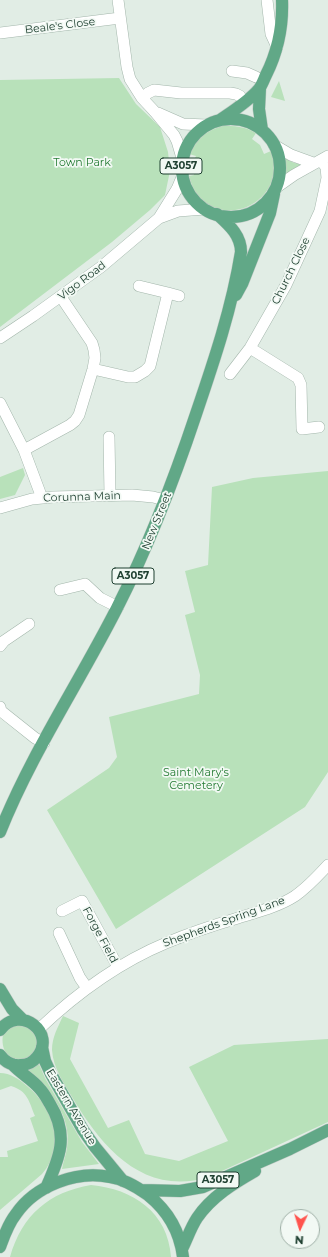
<!DOCTYPE html>
<html>
<head>
<meta charset="utf-8">
<style>
	body { margin:0 }
	#map { position:relative; width:328px; height:1257px; overflow:hidden; background:#e1ede5; font-family:Montserrat,sans-serif }
	canvas { display:block }
	.north { position:absolute; left:280px; top:1209px; width:40px; height:40px; box-sizing:border-box; background:#f2f9f4; border:1px solid #9eafa6; border-radius:50%; rotate:184deg; font-size:11px; font-weight:700; line-height:16px; text-align:center; color:#1f4031 }
	.north::after { content:''; display:block; margin:auto; width:14px; height:18px; background:#ff544e; clip-path:polygon(50% 0,100% 100%,50% 72%,0 100%) }
</style>
</head>
<body>
<div id="map">
<canvas width="328" height="1257"></canvas>
<div class="north">N</div>
</div>
<script>
const ctx = document.querySelector('canvas').getContext('2d');
ctx.lineJoin = 'round';
function fill(path, color) { ctx.fillStyle = color; ctx.fill(path, 'evenodd'); }
function trace(path, color, width, dash) { ctx.strokeStyle = color; ctx.lineWidth = width; ctx.lineCap = dash ? 'butt' : 'round'; ctx.setLineDash(dash || []); ctx.stroke(path); }
function drawText(font, color, halo, rows, align = 'center') {
  ctx.font = font + ' Montserrat,sans-serif'; ctx.lineWidth = 3.5; ctx.setLineDash([]); ctx.textBaseline = 'middle'; ctx.strokeStyle = halo; ctx.fillStyle = color; for (const [text, x, y, turn = 0] of rows) {
    ctx.save(); ctx.translate(x, y); ctx.rotate((+turn || 0) * Math.PI / 180); ctx.textAlign = isNaN(turn) ? turn : align; if (halo) ctx.strokeText(text, 0, 0); ctx.fillText(text, 0, 0); ctx.restore();
  }
}
const green = new Path2D(`
	M119,78l17,26 24,23 8,25 2,19 -5,24 -15,15 -38,32 -112,85v-247z
	M279,81l6,20 -14,-4z
	M222,126c12,0 23,0 34,7l-4,6 8,6 4,9 7,-3c1,4 3,8 3,12 4,41 -50,65 -77,32 -4,-5 -6,-12 -8,-19l5,-1 -2,-11 4,-8 -7,-2c8,-17 16,-22 33,-28z
	M285,158l9,5 10,1 -18,12z
	M23,468l2,7 -10,20 -15,4v-22z
	M328,471v301l-23,35 -189,122 -69,-119 62,-42 8,-11 -8,-40 90,-23 1,-19 -15,-60 10,-3 -10,-41 23,-6 4,-78 41,-9z
	M63,1016l16,7 -9,36 38,69 21,-8 16,34 34,7 49,-20 -39,-74 45,-22 94,-6v83l-119,55c-65,20 -107,-29 -137,-80 -8,-14 -19,-29 -20,-47 0,-13 6,-23 11,-34z
	M15,1024l17,5c1,3 4,6 5,8 4,12 -8,24 -20,23 -13,-1 -17,-18 -13,-29 3,-3 8,-5 11,-7z
	M38,1064h1l6,14 37,64 17,22 -37,5c1,-7 4,-14 5,-21 5,-32 -17,-57 -38,-77v-2z
	M0,1073c10,0 19,6 27,13 27,22 40,60 15,88l-42,36v-53h8l-1,-6 31,-10 -8,-23 5,-2c-6,-14 -7,-25 -24,-30l-11,4z
	M91,1185c42,4 77,27 80,72h-161c12,-42 39,-65 81,-72z`);
const street = new Path2D(`
	M118,0l9,67 3,12 12,19 13,14 19,23 3,6 5,17
	M267,0l4,34 6,13
	M0,33l120,-15
	M232,71l15,2 9,4
	M142,98l6,-5 6,-3 27,3h49l6,1 4,2
	M158,113l25,11 23,1
	M274,145l17,10 22,8
	M277,187l17,-12 34,-19
	M159,218l19,-7 27,-2
	M168,293l11,3
	M0,338l33,-22 68,-49 58,-49 18,-29 5,-12
	M250,348l48,30 3,7 1,44 17,-2
	M93,369l35,8h7l10,-6 5,-5 18,-73 -29,-7
	M230,374l20,-26 36,-63 34,-74 7,-33 -1,-11 -5,-6
	M0,403l24,47 18,48
	M109,437l1,58
	M24,450l46,-25 5,-4 4,-6 14,-46 2,-11 -1,-8 -2,-7 -31,-46
	M0,508l32,-9 21,-2 79,-2 21,2 12,3
	M60,590l25,-6 15,14 18,9
	M0,646l4,-5 25,-17
	M0,707l1,4 34,27 9,5
	M62,911l20,-10 36,66
	M59,933l21,45 7,10
	M39,1029c37,-35 79,-66 127,-86 24,-10 48,-18 72,-25 19,-6 40,-11 57,-22 13,-9 23,-20 33,-31`);
const primary = new Path2D(`
	M260,88l-1,21 3,21
	M182 168a49 49 0 1 1 98 0a49 49 0 1 1-98 0Z
	M220,120c13,-9 29,-19 39,-31 3,-4 5,-10 7,-14 12,-24 17,-49 16,-75
	M236,295l6,-11 28,-71 4,-19
	M0,832c31,-78 79,-149 117,-224 32,-63 57,-128 79,-194 18,-53 36,-106 45,-162 0,-17 -12,-27 -24,-38
	M0,989l12,20 10,10
	M0,1030c20,-26 57,3 37,27 -4,5 -9,8 -16,8 -9,1 -16,-3 -21,-10
	M42,1047l3,14 6,13 32,56 12,17 28,34
	M12,1064c9,10 20,15 28,25 4,4 7,10 10,15 19,31 10,53 -4,84
	M142,1190l38,1 23,-4 87,-38 38,-19
	M0,1247c4,-11 8,-23 16,-33 19,-28 60,-44 94,-37 14,2 27,10 38,18 20,16 32,37 35,62
	M182,1249c5,-10 9,-22 15,-31 14,-21 37,-35 58,-47`);
const shields = [
	[181,166,42],
	[133,576,42],
	[218,1180,42]
];
const shieldNames = [
	["A3057",181,166],
	["A3057",133,576],
	["A3057",218,1180]
];
const streetNames = [
	["Beale's Close",60,26,-7],
	["Church Close",291,271,-64],
	["Vigo Road",82,281,-37],
	["Corunna Main",82,497,-2],
	["New Street",157,521,-68],
	["Shepherds Spring Lane",224,922,-20],
	["Forge Field",100,935,62],
	["Eastern Avenue",71,1107,59]
];
const parkNames = [
	["Town Park",82,163],
	["Saint Mary's",196,773],
	["Cemetery",196,786]
];
fill(green, '#b8e1ba');
trace(street, '#a3b6ab', 12);
trace(primary, '#c0cac5', 13);
trace(street, '#fff', 11);
trace(primary, '#61a887', 12);
for (const [x, y, w] of shields) { const box = new Path2D(); box.roundRect(x - w / 2, y - 8, w, 16, 3); ctx.fillStyle = '#f2f9f4'; ctx.fill(box); trace(box, '#1f4031', 1); }
drawText('bold 10px', '#1f4031', null, shieldNames);
drawText('11px', '#1f4031', '#f2f9f4', streetNames);
drawText('11px', '#257c34', '#f2f9f4', parkNames);
</script>
</body>
</html>
